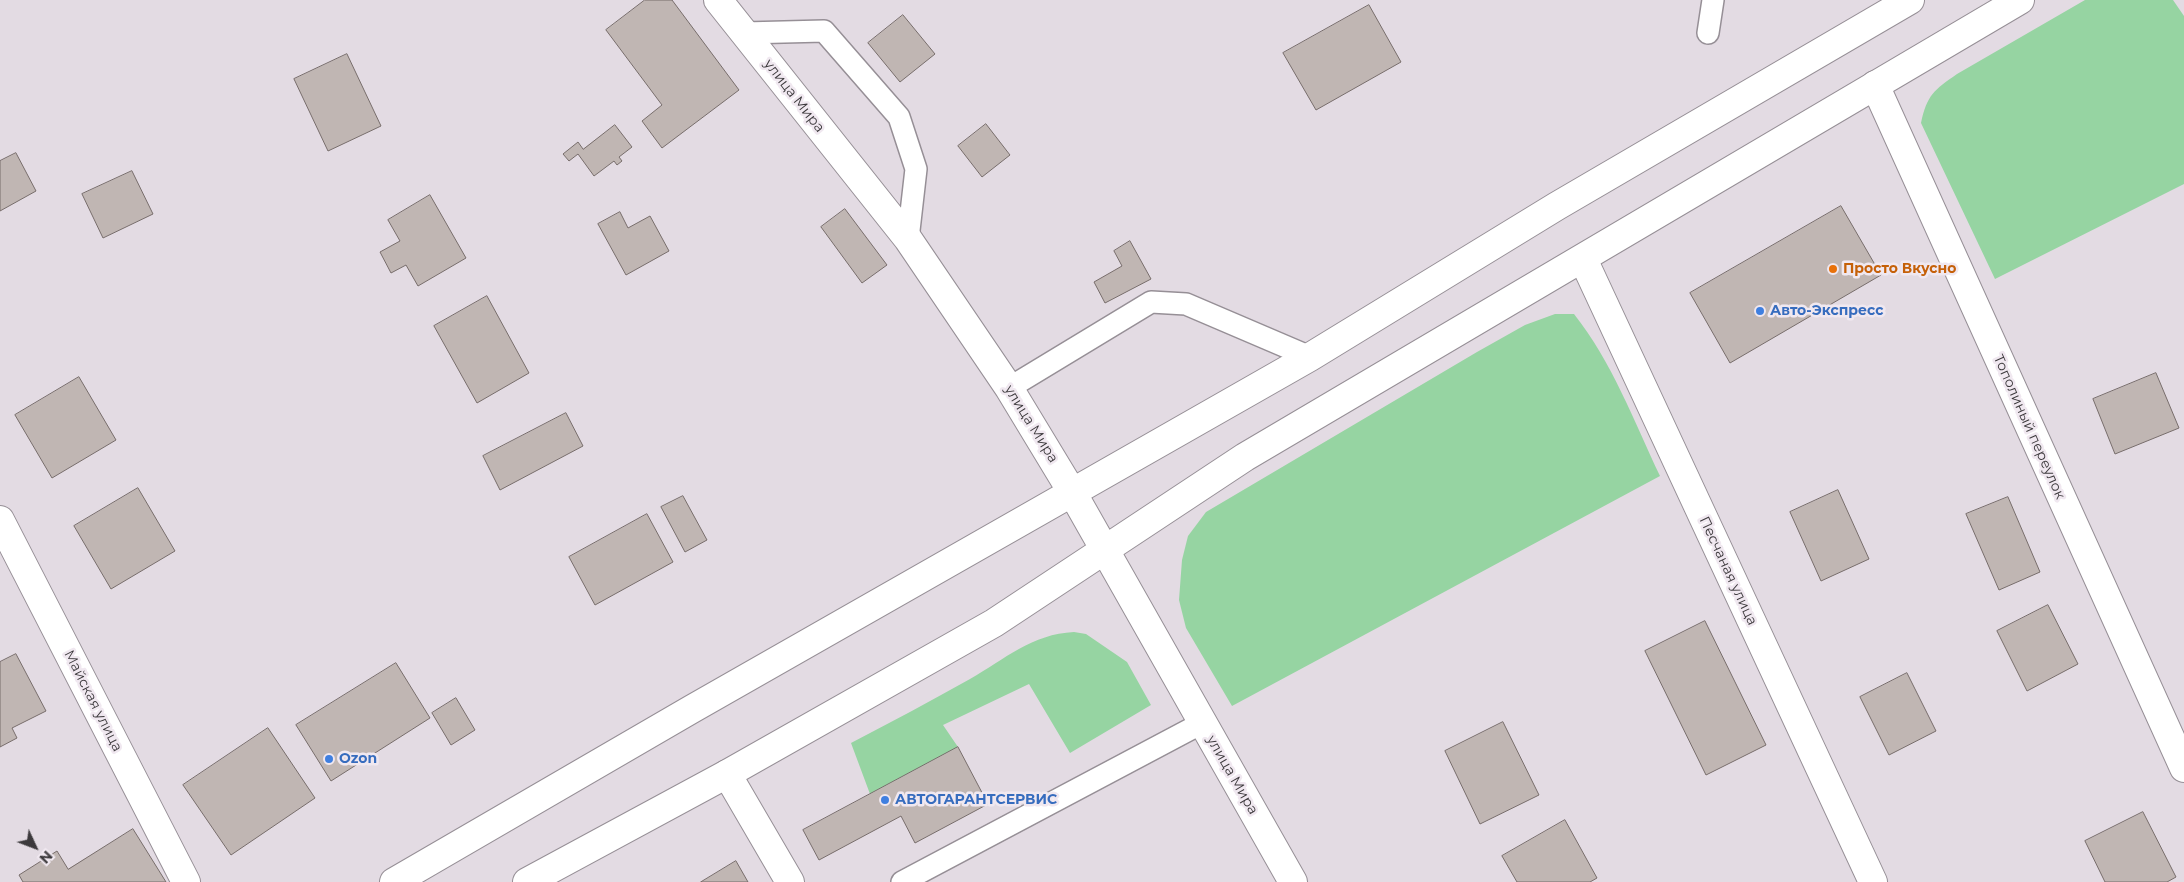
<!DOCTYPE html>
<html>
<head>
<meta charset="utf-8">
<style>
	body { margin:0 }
	#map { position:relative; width:2184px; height:882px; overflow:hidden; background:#e3dbe3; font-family:Montserrat,sans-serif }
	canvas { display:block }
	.north { position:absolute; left:10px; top:822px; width:50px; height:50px; -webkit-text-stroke:4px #f0e8f0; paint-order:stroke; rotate:133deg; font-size:14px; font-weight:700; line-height:20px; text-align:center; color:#3c393c }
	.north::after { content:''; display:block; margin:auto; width:18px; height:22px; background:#3c393c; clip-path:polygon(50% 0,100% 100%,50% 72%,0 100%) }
</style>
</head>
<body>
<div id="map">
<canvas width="2184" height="882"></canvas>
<div class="north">N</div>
</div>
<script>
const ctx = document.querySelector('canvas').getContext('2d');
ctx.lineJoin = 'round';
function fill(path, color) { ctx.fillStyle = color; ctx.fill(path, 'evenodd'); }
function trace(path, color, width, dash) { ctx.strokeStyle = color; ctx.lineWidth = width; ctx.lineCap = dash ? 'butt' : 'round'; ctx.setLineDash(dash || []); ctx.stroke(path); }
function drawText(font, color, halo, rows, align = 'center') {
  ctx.font = font + ' Montserrat,sans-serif'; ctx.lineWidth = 5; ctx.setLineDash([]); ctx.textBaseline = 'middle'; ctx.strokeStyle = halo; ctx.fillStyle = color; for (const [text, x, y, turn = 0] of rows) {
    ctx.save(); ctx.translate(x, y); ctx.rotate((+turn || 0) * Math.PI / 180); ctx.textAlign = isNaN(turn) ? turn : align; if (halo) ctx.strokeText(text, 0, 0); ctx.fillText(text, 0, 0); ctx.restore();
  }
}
const green = new Path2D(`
	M2085,0h88l11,16v168l-189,95 -74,-156c6,-28 13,-33 36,-49z
	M1555,314h19c38,48 60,107 86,162l-428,230 -46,-78 -7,-28 3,-40 6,-24 18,-24 271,-160 48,-27z
	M1074,632l12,2 41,28 24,43 -81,48 -41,-69 -86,41 15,22 -88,47 -19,-51c40,-21 80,-42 119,-64 35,-20 62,-45 104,-47z`);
const building = new Path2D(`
	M645,0h27l67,90 -77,58 -20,-27 20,-16 -56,-75z
	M1369,5l32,57 -85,48 -33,-57z
	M903,15l32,39 -35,28 -32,-39z
	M347,54l34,72 -53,25 -34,-72z
	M986,124l24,31 -28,22 -24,-31z
	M615,125l17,22 -13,10 3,4 -5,4 -3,-4 -20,15 -16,-22 -9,7 -6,-7 15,-12 5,7z
	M16,153l20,38 -36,20v-50z
	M132,171l21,43 -50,24 -21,-44z
	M430,195l36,63 -48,28 -12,-21 -15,8 -11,-21 20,-11 -12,-21z
	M1841,206l40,69 -151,88 -40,-70z
	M845,209l42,56 -25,18 -41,-56z
	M620,212l8,16 22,-12 19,35 -43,24 -28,-51z
	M1130,241l21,38 -46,24 -11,-21 28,-16 -8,-15z
	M487,296l42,77 -52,30 -43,-77z
	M2156,373l23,55 -64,26 -22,-55z
	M79,377l37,63 -64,38 -37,-63z
	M566,413l17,33 -83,44 -17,-34z
	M138,488l37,63 -64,38 -37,-63z
	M1838,490l31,69 -48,22 -31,-69z
	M683,496l24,44 -22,12 -24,-45z
	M2008,497l32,75 -41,18 -33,-76z
	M647,514l26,48 -78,43 -26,-48z
	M2048,605l30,59 -51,27 -30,-60z
	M1705,621l61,124 -60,30 -61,-124z
	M16,654l30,57 -34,17 5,10 -17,9v-85z
	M396,663l34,55 -99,63 -35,-56z
	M1907,673l29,58 -47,24 -29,-58z
	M456,698l19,32 -24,15 -19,-32z
	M1503,722l36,73 -59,29 -35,-73z
	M268,728l47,70 -84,57 -48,-70z
	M958,747l30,57 -73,39 -14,-27 -82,44 -16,-30z
	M2143,812l33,65 -9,5h-62l-20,-41z
	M1565,820l32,58 -7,4h-73l-15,-26z
	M133,829l33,53h-143l-4,-7 38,-24 11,18z
	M736,861l12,21h-47z`);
const lane = new Path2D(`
	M744,33l80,-2 75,86 17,52 -8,70
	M1708,33l5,-33
	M1009,388l142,-86 35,2 124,53
	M902,882l300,-159`);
const street = new Path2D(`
	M718,0l190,239 101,149 63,104
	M1875,85l309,683
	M1583,259l290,623
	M0,520l186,362
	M727,774l63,108`);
const secondary = new Path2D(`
	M1072,492l221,390`);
const primary = new Path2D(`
	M394,882l298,-173 618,-352 247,-151 353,-206
	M527,882l200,-108 267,-151 251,-166 775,-457`);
const markers = [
	[1833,269,5,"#e8710a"],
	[1760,311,5,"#3f7fe0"],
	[329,759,5,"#3f7fe0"],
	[885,800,5,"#3f7fe0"]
];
const streetNames = [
	["улица Мира",794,96,52],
	["улица Мира",1031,424,58],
	["Тополиный переулок",2029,427,66],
	["Песчаная улица",1728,571,65],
	["Майская улица",93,701,63],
	["улица Мира",1232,775,60]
];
const foodNames = [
	["Просто Вкусно",1843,269]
];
const shopNames = [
	["Авто-Экспресс",1770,311],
	["Ozon",339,759],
	["АВТОГАРАНТСЕРВИС",895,800]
];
fill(green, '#96d4a2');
fill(building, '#c0b6b3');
trace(building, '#776d6b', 1);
trace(lane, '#968f96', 24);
trace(street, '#968f96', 30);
trace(secondary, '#968f96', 30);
trace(primary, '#968f96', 30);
trace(lane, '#fff', 21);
trace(street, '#fff', 28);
trace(secondary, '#fff', 28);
trace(primary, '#fff', 28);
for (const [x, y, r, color] of markers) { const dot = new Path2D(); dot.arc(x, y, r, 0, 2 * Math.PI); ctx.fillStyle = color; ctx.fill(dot); trace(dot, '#f0e8f0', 2); }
drawText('14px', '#3c393c', '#f0e8f0', streetNames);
drawText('bold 14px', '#c56008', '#f0e8f0', foodNames, 'left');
drawText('bold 14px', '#366cbe', '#f0e8f0', shopNames, 'left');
</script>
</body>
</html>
